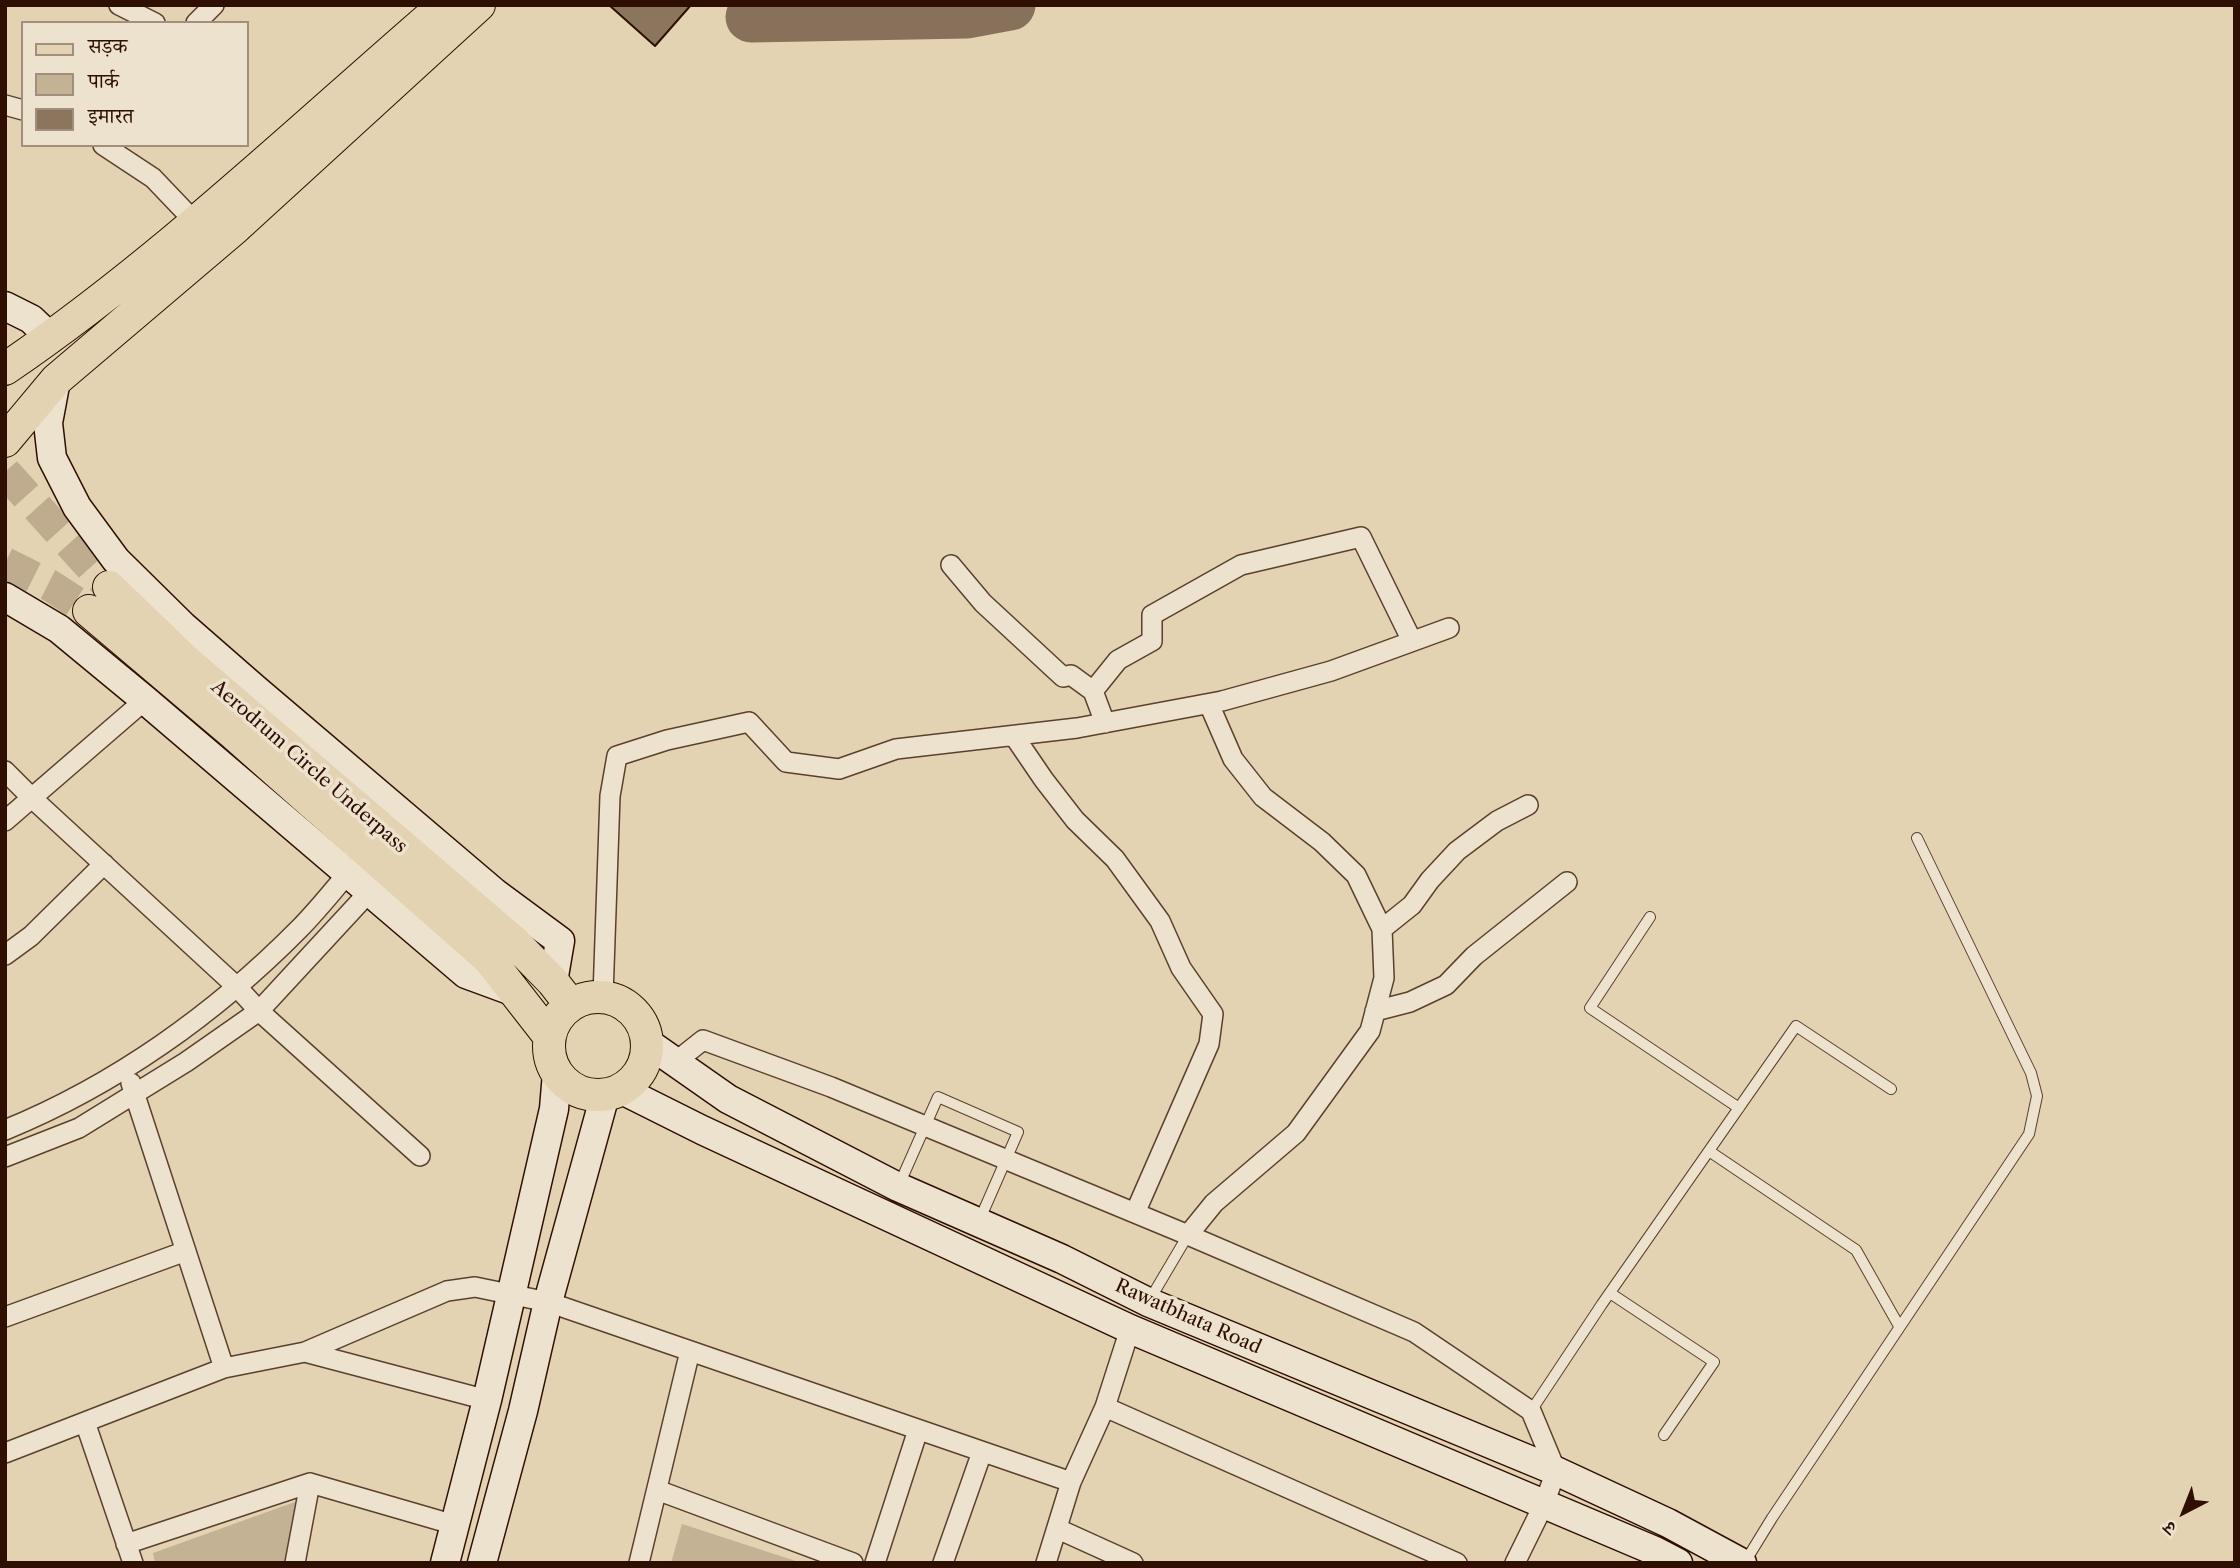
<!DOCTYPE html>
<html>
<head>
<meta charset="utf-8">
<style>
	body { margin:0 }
	#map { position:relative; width:2240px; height:1568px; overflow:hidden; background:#e3d3b2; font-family:"Libre Caslon Text","Noto Serif Devanagari",serif }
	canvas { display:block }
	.frame { position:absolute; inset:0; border:7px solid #2e0f01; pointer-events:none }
	.legend { position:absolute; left:21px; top:21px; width:228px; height:126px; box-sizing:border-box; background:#ede2cd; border:2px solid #a18e7b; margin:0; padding:9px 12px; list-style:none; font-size:21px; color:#2e0f01 }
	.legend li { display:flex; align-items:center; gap:14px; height:35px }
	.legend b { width:35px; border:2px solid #a18e7b }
	.north { position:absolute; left:2149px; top:1477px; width:70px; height:70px; -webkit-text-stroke:5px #ede2cd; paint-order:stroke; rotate:222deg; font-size:19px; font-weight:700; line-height:28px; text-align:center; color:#2e0f01 }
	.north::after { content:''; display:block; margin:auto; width:24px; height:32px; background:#2e0f01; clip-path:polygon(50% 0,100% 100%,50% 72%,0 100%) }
</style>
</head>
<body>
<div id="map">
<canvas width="2240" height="1568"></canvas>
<div class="frame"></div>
<ul class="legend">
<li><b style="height:9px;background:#e3d3b2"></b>सड़क</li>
<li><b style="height:19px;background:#c4b294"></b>पार्क</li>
<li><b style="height:19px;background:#8c755d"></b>इमारत</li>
</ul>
<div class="north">उ</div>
</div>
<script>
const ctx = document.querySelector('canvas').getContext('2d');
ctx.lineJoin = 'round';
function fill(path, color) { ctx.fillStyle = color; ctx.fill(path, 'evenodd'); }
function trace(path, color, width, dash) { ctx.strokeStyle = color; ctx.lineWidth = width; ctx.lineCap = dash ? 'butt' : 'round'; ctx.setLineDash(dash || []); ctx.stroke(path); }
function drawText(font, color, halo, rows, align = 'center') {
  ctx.font = font + ' "Libre Caslon Text",serif'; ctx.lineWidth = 7; ctx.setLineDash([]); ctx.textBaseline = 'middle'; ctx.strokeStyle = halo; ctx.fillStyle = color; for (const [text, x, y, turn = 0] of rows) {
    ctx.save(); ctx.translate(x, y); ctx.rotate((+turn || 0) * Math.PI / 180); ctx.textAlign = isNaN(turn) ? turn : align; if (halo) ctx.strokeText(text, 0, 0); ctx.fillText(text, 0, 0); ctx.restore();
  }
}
const green = new Path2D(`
	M303,1499l-13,64h-135l-2,-10z
	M682,1524l120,39h-131z`);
const taxiway = new Path2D(`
	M751,17l216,-4 43,-8`);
const building = new Path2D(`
	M609,5h82l-36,41z`);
const primaryTunnel = new Path2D(`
	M5,472l104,115
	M5,563l46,23 38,25`);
const lane = new Path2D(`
	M1650,917l-60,91 149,100
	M1709,1151l147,99 43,76
	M899,1185l39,-88 80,35 -38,87
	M1610,1293l104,69 -50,73
	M1149,1301l39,-66
	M1531,1411l71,-107 194,-278 95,63
	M1745,1562l27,-44 257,-384 8,-38 -6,-23 -114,-235`);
const street = new Path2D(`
	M119,5l36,18
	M196,23l18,-18
	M5,105l18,5
	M103,145l50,33 42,44
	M951,565l32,38 80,74 8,-2 22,16 12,32
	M1093,691l25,-31 34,-19v-26l89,-50 120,-28 51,104
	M1014,736l30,44 31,40 40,39 45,62 21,47 32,46 -4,30 -74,169
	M5,771l28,28 204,188 22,24 161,145
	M5,821l140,-121
	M1382,929l30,-24 18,-25 27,-29 40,-30 31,-16
	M5,955l26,-19 73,-72
	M603,996l7,-200 7,-40 50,-16 82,-18 37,40 53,7 57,-20 181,-21 145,-27 109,-30 118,-43
	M1375,1011l35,-9 36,-17 28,-29 93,-74
	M674,1063l29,-23 128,47 357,148 226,97 117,79 25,60 -12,33 -29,59
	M131,1083l93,285
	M5,1130c110,-45 210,-116 294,-201 17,-17 33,-37 49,-56
	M5,1157l74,-29 107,-66 73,-51 111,-120
	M1188,1235l26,-32 82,-70 74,-102 14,-53 -2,-49 -26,-54 -34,-33 -59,-45 -30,-38 -24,-55
	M5,1317l181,-66
	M305,1352l142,-61 28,-4 73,15 523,180
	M1105,1407l352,156
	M85,1422l48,141
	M5,1453l219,-85 81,-16 182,48
	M657,1490l196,73
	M1058,1529l75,34
	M126,1544l184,-61 145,42
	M295,1563l15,-80
	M639,1563l51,-212
	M875,1563l43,-133
	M943,1563l39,-111
	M1046,1563l25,-81 34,-75 25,-78`);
const secondary = new Path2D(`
	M5,306l26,13 20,19
	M56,380l-8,43 4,35 25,49 39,53 67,66 71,62 241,205 65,48 -7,41
	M5,597l54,32 86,71 321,274 49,18
	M648,1043l80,56 170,88 164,72 86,43 408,169 112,52 74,40
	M622,1090l80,40 428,199 525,222 23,12
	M445,1563l42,-163 67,-291 3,-36
	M482,1563l41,-152 25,-109 57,-207`);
const primary = new Path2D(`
	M5,369c157,-107 295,-240 439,-364
	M5,441l51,-61 179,-152 244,-223
	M109,587l78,75 327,280 39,40 17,22
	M89,611l144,122 256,226 60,77
	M549 1046a49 49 0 1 1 98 0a49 49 0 1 1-98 0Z`);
const streetNames = [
	["Aerodrum Circle Underpass",309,767,41],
	["Rawatbhata Road",1188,1317,24]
];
fill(green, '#c4b294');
trace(taxiway, '#88715a', 51);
fill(building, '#8c755d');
trace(building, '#2e0f01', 2);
trace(primaryTunnel, '#bfac8f', 32, [32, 16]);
trace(lane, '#5b402d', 12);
trace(street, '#5b402d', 22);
trace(secondary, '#2e0f01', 31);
trace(primary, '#2e0f01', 34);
trace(lane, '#ede2cd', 10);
trace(street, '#ede2cd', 19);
trace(secondary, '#ede2cd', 28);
trace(primary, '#e3d3b2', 32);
drawText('19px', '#2e0f01', '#ede2cd', streetNames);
</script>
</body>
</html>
